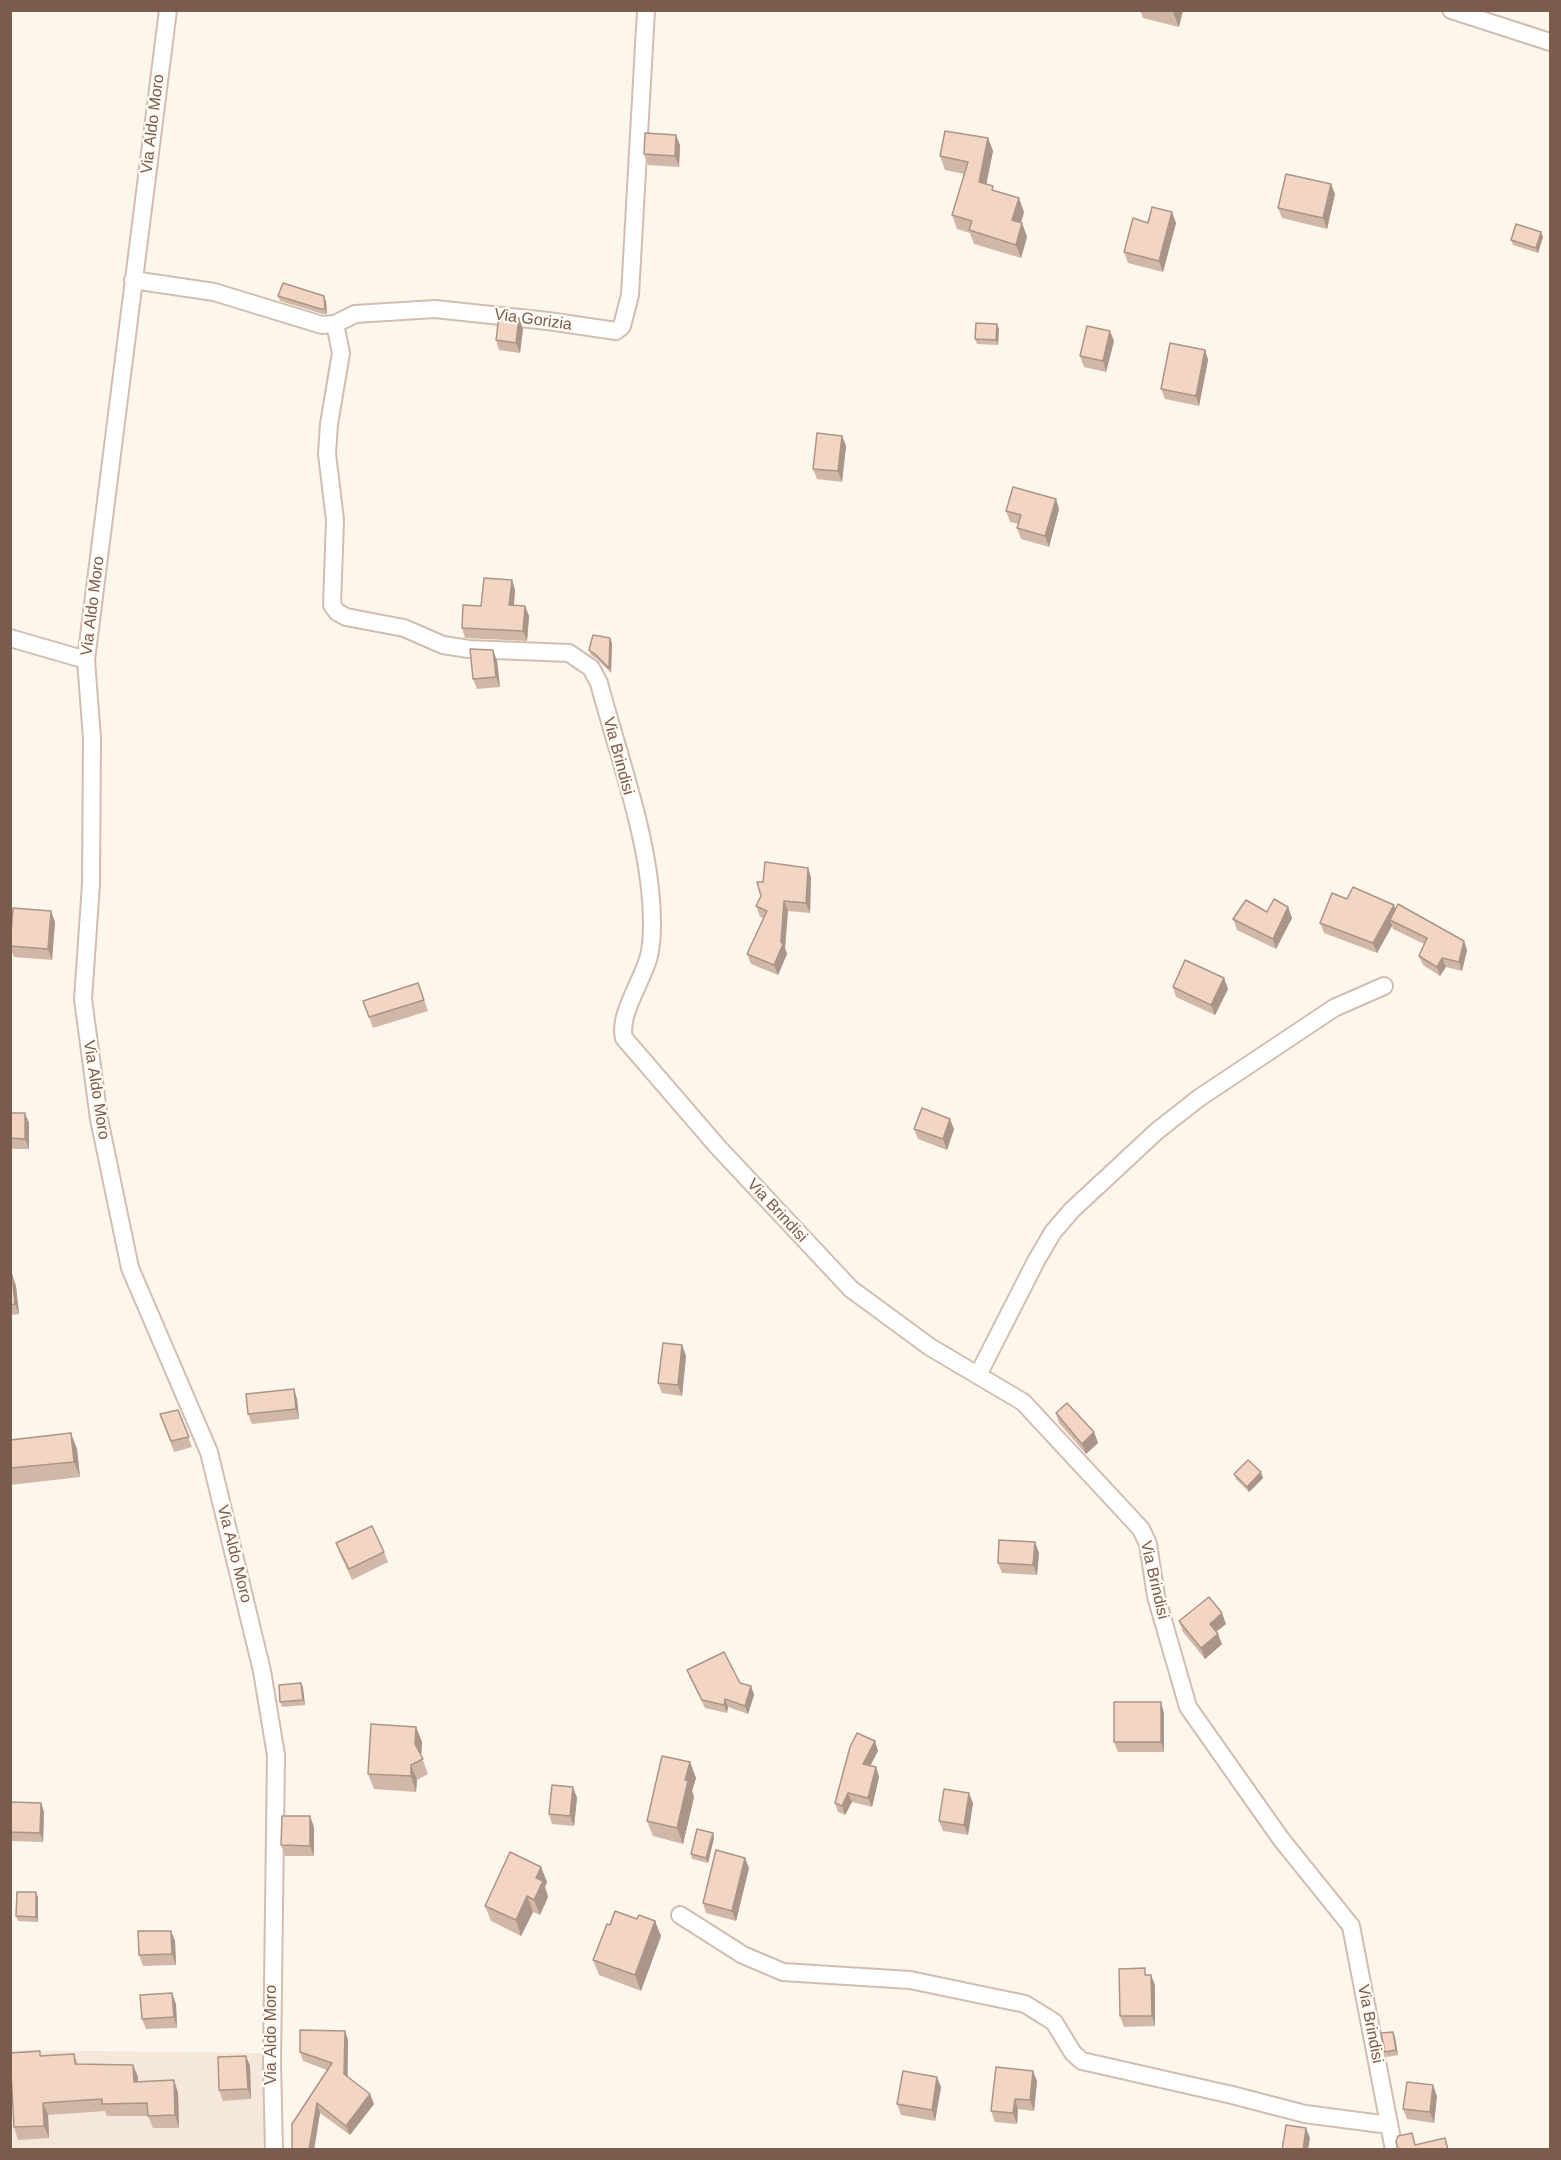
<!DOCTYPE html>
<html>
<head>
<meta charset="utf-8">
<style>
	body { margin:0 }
	#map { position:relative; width:1561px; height:2160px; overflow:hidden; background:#fdf6ec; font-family:Helvetica,sans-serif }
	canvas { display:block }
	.frame { position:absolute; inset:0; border:12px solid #7a5c4d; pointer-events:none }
</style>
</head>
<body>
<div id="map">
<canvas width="1561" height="2160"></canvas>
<div class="frame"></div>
</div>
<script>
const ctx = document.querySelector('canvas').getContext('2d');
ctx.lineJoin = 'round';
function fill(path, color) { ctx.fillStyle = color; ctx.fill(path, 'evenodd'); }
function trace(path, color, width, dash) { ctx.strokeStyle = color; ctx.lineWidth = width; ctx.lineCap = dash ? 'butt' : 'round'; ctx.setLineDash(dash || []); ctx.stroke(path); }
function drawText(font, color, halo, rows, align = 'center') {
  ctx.font = font + ' Helvetica,sans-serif'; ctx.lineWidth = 4.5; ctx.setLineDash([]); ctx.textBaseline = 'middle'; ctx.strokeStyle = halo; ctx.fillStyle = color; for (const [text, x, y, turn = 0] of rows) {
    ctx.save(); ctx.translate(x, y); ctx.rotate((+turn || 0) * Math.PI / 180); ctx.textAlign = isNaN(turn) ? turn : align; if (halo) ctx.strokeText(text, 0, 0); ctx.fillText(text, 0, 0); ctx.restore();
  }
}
const residential = new Path2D(`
	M10,2050l254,3 2,96h-253z`);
const street = new Path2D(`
	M168,10l-82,650 6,79 -1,145 -8,115 16,120 31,149 79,184 53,219 14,84 -4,307 2,88
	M1451,10l99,32
	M133,280l81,12 108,33 13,-1 20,-10 80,-5 113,12 68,10 6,-5 8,-31 16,-285
	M335,324l6,29 -12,71 -2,30 8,66 -3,85 5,7 9,5 58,11 39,17 26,4 100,4 22,15 8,15c20,76 53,162 53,241 0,10 -1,23 -3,32 -6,24 -31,59 -25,82l93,108 134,143 79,58 93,55 118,127 7,15 8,52 32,111 93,132 70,87 43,224
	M10,638l76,22
	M978,1375l58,-114 17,-29 19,-22 85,-79 42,-33 135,-90 50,-22
	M680,1915l63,40 40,17 127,8 115,24 29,18 19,31 9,8 150,34 73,19 84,11`);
const wall = new Path2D(`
	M1140,10h43l-4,17 -36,-9z
	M988,138l5,13 -7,33 38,28 -3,11h1l5,14 -6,21 -47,-14 -4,-11 -13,-4 -5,-14 12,-41 -19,-4 -5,-14z
	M680,145l-1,22 -31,-2 -4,-11z
	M1335,194l-8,35 -45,-11 -4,-10z
	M1176,223l-13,49 -35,-9 -4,-11z
	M1541,232l2,5 -5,16 -25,-8 -2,-5z
	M278,296l48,5 1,13h-4l-43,-13z
	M523,329l-3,24 -21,-3 -3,-10z
	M999,329l-1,16 -21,-1 -2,-5z
	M1114,341l-8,31 -22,-5 -4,-11z
	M1205,350l3,10 -9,46 -34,-7 -4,-10z
	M842,436l4,10 -4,36 -25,-3 -4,-10z
	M1059,509l-10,38 -28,-8 -4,-11 2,-4 -9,-2 -4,-11z
	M512,580l3,10 -1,15 11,1 4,10 -2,25 -62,-3 -3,-10z
	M612,643l-1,30 -14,-14 -6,-4 -2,-5z
	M493,650l4,11 3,26 -23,2 -4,-10z
	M808,868l3,10 -1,35 -22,-2 -3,37 2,6 -9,21 -27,-11 -4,-10 16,-36 -3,-1 -4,-11 5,-10 2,-14z
	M1347,899l48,10 69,32 3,9 -5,21 -16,-4 -6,9 -17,-11 -4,-9 5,-12 -31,-15 -1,-3 -15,27 -53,-20 -4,-10z
	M1288,907l4,11 -16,31 -39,-19 -4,-11z
	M55,922l-3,38 -38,-3 -4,-9v-7z
	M1224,978l4,11 -13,26 -39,-18 -3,-10z
	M418,983l10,28 -55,17 -10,-27z
	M10,1113h15l4,10v26h-19z
	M914,1129h40l-7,21 -29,-11z
	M10,1275h2l4,11 3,28 -9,1z
	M682,1345l4,11 -4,40 -20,-3 -4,-10z
	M294,1389l3,10 2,20 -47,5 -4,-10z
	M178,1410l14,37 -18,5 -14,-38z
	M1056,1413l38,19 4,11 -12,11 -27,-31z
	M10,1440l67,9 3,28 -70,8z
	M1234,1474l29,4 -14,14 -13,-13z
	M336,1543l48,9 4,10 -36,18 -12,-26z
	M1039,1553l-2,22 -35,-2 -4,-10z
	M1179,1621l47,3 -10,8 6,12 -17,15 -22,-27z
	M687,1670l64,16 3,9 -6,19 -20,-7 -1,6 -22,-5 -15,-30z
	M301,1683l2,5 2,17 -23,2 -2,-5z
	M1164,1713v39h-46l-4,-10z
	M416,1727l6,15 -1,13 7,19 -11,6 -1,12 -42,-3 -6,-15z
	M875,1741l3,10 -8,15 6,1 3,10 -7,30 -20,-5 -7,13 -7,-3 -3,-9z
	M690,1762l6,16 -4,13 2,6 -11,47 -30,-8 -6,-15z
	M573,1787l4,11 -3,28 -22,-2 -3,-10z
	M10,1802l31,1 3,9 -1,30 -33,-1z
	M973,1803l-5,32 -25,-4 -4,-10z
	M314,1827v29h-29l-4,-11z
	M713,1833l1,5 -6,25 -16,-4 -1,-5z
	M541,1867l6,15 -2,5 3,10 -8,18 -7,-3 -12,24 -30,-15 -6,-15z
	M749,1868l-13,53 -30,-8 -3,-10z
	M36,1892l2,6v24l-20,-1 -2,-5z
	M655,1921l6,15 -20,55 -42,-16 -6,-15 17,-35z
	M171,1931l4,10 1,24 -33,1 -4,-11z
	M1147,1975l8,10v41l-31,1 -4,-11z
	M176,2004l1,24 -31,1 -4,-10z
	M1393,2032l2,5 3,18 -11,2 -2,-5z
	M348,2040v37l26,27 -24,31 -30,-22 -6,37h-22l35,-80 -24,-9 -3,-9z
	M74,2054l4,10 55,1 5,12v5l36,-2 4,13 1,35h-26l-5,-12h-41l-2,-5 -57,4 1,23 -31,2 -4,-13 28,-71z
	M246,2056l4,10 1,33 -28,2 -4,-11z
	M1037,2081l-3,30 -16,-2 -1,15 -22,-2 -4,-11z
	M941,2087l-6,34 -34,-6 -4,-11z
	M1437,2096l-3,27 -27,-4 -4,-10z`);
const shadedWall = new Path2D(`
	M1173,10h10l-4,17 -6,-15z
	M676,135l4,10 -1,22 -4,-11z
	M988,138l5,13 -9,45 -5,-14z
	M1331,184l4,10 -8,35 -4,-11z
	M1019,198l5,14 -7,22 -5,-14z
	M1172,212l4,11 -13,49 -4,-11z
	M1022,223l5,14 -6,21 -5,-13z
	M1541,232l2,5 -5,16 -2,-5z
	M324,296l2,5 1,13 -2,-5z
	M519,318l4,11 -3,24 -4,-10z
	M997,324l2,5 -1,16 -2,-5z
	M1110,331l4,10 -8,31 -3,-11z
	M1205,350l3,10 -9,46 -3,-10z
	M842,436l4,10 -4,36 -4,-11z
	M1056,499l3,10 -10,38 -4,-11z
	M512,580l3,10 -2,25 -4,-10z
	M525,606l4,10 -2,25 -4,-10z
	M610,638l2,5 -1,30 -2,-5z
	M493,650l4,11 3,26 -4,-10z
	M808,868l3,10 -1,35 -4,-10z
	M784,901l4,10 -3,37 2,6 -9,21 -4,-10 7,-23z
	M1394,905l4,11 -8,4 2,6 -15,27 -4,-10z
	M1288,907l4,11 -16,31 -3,-10z
	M51,911l4,11 -3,38 -4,-11z
	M1464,941l3,9 -5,21 -3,-9z
	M1442,958l4,9 -6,9 -3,-9z
	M1224,978l4,11 -13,26 -4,-10z
	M25,1113l4,10v26l-4,-10z
	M950,1119l4,10 -7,21 -4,-11z
	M12,1275l4,11 3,28 -4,-10z
	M682,1345l4,11 -4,40 -4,-11z
	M294,1389l3,10 2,20 -3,-10z
	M1094,1432l4,11 -12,11 -4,-10z
	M71,1433l6,16 3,28 -6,-15z
	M1261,1472l2,6 -14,14 -2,-5z
	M1035,1542l4,11 -2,22 -4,-10z
	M1222,1613l4,11 -13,10 -3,-10z
	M1218,1634l4,10 -17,15 -4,-11z
	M301,1683l2,5 2,17 -2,-5z
	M751,1686l3,9 -6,19 -3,-8z
	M725,1699l3,8 -1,6 -3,-8z
	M1161,1702l3,11v39l-3,-10z
	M416,1727l6,15 -1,17 -6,-15z
	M875,1741l3,10 -12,23 -3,-10z
	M690,1762l6,16 -4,13 2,6 -11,47 -6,-16 8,-48z
	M411,1765l6,15 -1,12 -5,-16z
	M876,1767l3,10 -7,30 -4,-9z
	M573,1787l4,11 -3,28 -4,-10z
	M848,1793l4,9 -7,13 -3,-9z
	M969,1793l4,10 -5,32 -4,-10z
	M41,1803l3,9 -1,30 -3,-9z
	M310,1816l4,11v29l-4,-10z
	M713,1833l1,5 -6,25 -2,-5z
	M745,1858l4,10 -13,53 -4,-10z
	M541,1867l6,15 -2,5 3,10 -8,18 -6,-15 2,-22z
	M36,1892l2,6v24l-2,-5z
	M527,1896l6,16 -12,24 -5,-16z
	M655,1921l6,15 -20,55 -6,-16z
	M171,1931l4,10 1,24 -4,-11z
	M1151,1975l4,10v41l-3,-10z
	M172,1993l4,11 1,24 -3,-11z
	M345,2031l3,9 -1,44 -3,-10z
	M1393,2032l2,5 3,18 -2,-5z
	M246,2056l4,10 1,33 -3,-10z
	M133,2065l5,12v17l-4,-12z
	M1033,2071l4,10 -3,30 -4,-11z
	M937,2077l4,10 -6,34 -3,-11z
	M174,2080l4,13 1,35 -4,-13z
	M1433,2085l4,11 -3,27 -4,-11z
	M370,2094l4,10 -24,31 -4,-9z
	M1015,2099l3,10 -1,15 -4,-11z
	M43,2103l5,12 1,23 -5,-12z
	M317,2103l3,10 -6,37h-5z
	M1306,2128l4,10 -2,12h-5z`);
const building = new Path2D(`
	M945,131l43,7 -9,44 14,4 -1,4 27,8 -7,22 10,3 -6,22 -47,-15 3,-9 -20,-6 16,-53 -28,-6z
	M645,133l31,2 -1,21 -31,-2z
	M1286,174l45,10 -8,34 -45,-10z
	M1152,207l20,5 -13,49 -35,-9 9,-34 15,5z
	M1516,224l25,8 -5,16 -25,-8z
	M283,283l41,13 1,13h-4l-43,-13z
	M499,316l20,2 -3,25 -20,-3z
	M976,323l21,1 -1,16 -21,-1z
	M1087,326l23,5 -7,30 -23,-5z
	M1170,343l35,7 -9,46 -35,-7z
	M817,433l25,3 -4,35 -25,-2z
	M1013,487l43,12 -11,37 -28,-8 4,-13 -15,-4z
	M484,578l28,2 -3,25 16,1 -2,25 -61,-3 1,-23 18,1z
	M593,635l17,3 -1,30 -14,-14 -6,-4z
	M470,649l23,1 3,27 -23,2z
	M765,862l43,6 -2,35 -22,-2 -3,41 2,2 -9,21 -27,-11 20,-43 -11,-5 5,-10 -4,-14h6z
	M1353,887l41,18 -21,38 -53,-20 12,-30 15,6z
	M1274,899l14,8 -15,32 -40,-20 13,-19 21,12z
	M1398,904l66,37 -5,21 -17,-4 -5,9 -18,-11 8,-18 -37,-18z
	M13,908l38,3 -3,38 -38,-3z
	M1185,960l39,18 -13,27 -38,-18z
	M418,983l6,17 -55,17 -6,-16z
	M922,1108l28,11 -7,20 -29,-10z
	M10,1113h15v26l-15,-1z
	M10,1275h2l3,29 -5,1z
	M663,1343l19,2 -4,40 -20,-2z
	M294,1389l2,20 -48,5 -2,-20z
	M1067,1403l27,29 -12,12 -26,-31z
	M178,1410l11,27 -18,4 -11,-27z
	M71,1433l3,29 -64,6v-28z
	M1248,1460l13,12 -14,15 -13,-13z
	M372,1526l12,26 -35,17 -13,-26z
	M999,1540l36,2 -2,23 -35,-2z
	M1209,1597l13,16 -12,11 8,10 -17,14 -22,-27z
	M724,1652l16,31 11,3 -6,20 -20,-7 -1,6 -22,-5 -15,-30z
	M301,1683l2,17 -23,2 -1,-17z
	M1114,1702h47v40h-47z
	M371,1724l45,3 -1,17 8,15 -12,6v11l-43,-2z
	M857,1733l18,8 -12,23 13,3 -8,31 -20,-5 -6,13 -7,-3 15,-56z
	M662,1756l28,6 -5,18 3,1 -11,47 -30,-7z
	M552,1785l21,2 -3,29 -21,-2z
	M944,1789l25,4 -5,32 -25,-4z
	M10,1802l31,1 -1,30 -30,-1z
	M282,1816h28v30l-29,-1z
	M697,1829l16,4 -7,25 -15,-4z
	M716,1850l29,8 -13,53 -29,-8z
	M510,1852l31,15 -5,11 7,3 -9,19 -7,-4 -11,24 -31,-14z
	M17,1892h19v25l-20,-1z
	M615,1911l22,8 2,-4 16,6 -20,54 -42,-15 14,-36 3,1z
	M138,1931h33l1,23 -33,1z
	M1145,1968v7h6l1,41h-32l-1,-47z
	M172,1993l2,24 -32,2 -2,-24z
	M300,2030l45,1 -1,43 26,20 -24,32 -29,-23 -8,47h-17v-26l40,-61 -32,-11z
	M1393,2032l3,18 -11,2 -4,-19z
	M40,2051v5l34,-2 1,10 58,1 1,17 40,-2 1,35 -27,1 -1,-13 -45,1v-5l-59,4 1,23 -30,1 -4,-74z
	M246,2056l2,33 -29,1 -1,-33z
	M996,2067l37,4 -3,29 -15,-1 -2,14 -22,-2z
	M903,2071l34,6 -5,33 -35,-6z
	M1407,2082l26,3 -3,27 -27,-3z
	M1286,2125l20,3 -3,22h-21z
	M1412,2133l3,12 30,-7 3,12h-50l-2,-9 2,-5z`);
const streetNames = [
	["Via Aldo Moro",153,124,-83],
	["Via Gorizia",533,320,8],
	["Via Aldo Moro",93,606,-83],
	["Via Brindisi",618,756,75],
	["Via Aldo Moro",96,1090,81],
	["Via Brindisi",777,1211,47],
	["Via Aldo Moro",234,1554,76],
	["Via Brindisi",1154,1580,77],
	["Via Brindisi",1370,2024,79],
	["Via Aldo Moro",272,2035,-90]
];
fill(residential, '#f5e8da');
trace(street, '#d1beb0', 20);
trace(street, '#fff', 16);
fill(wall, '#d1b7a8');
fill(shadedWall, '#aa9588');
fill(building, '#f3d5c3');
trace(building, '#aa9588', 1.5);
drawText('16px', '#7a5c4d', '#fffaf3', streetNames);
</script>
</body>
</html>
